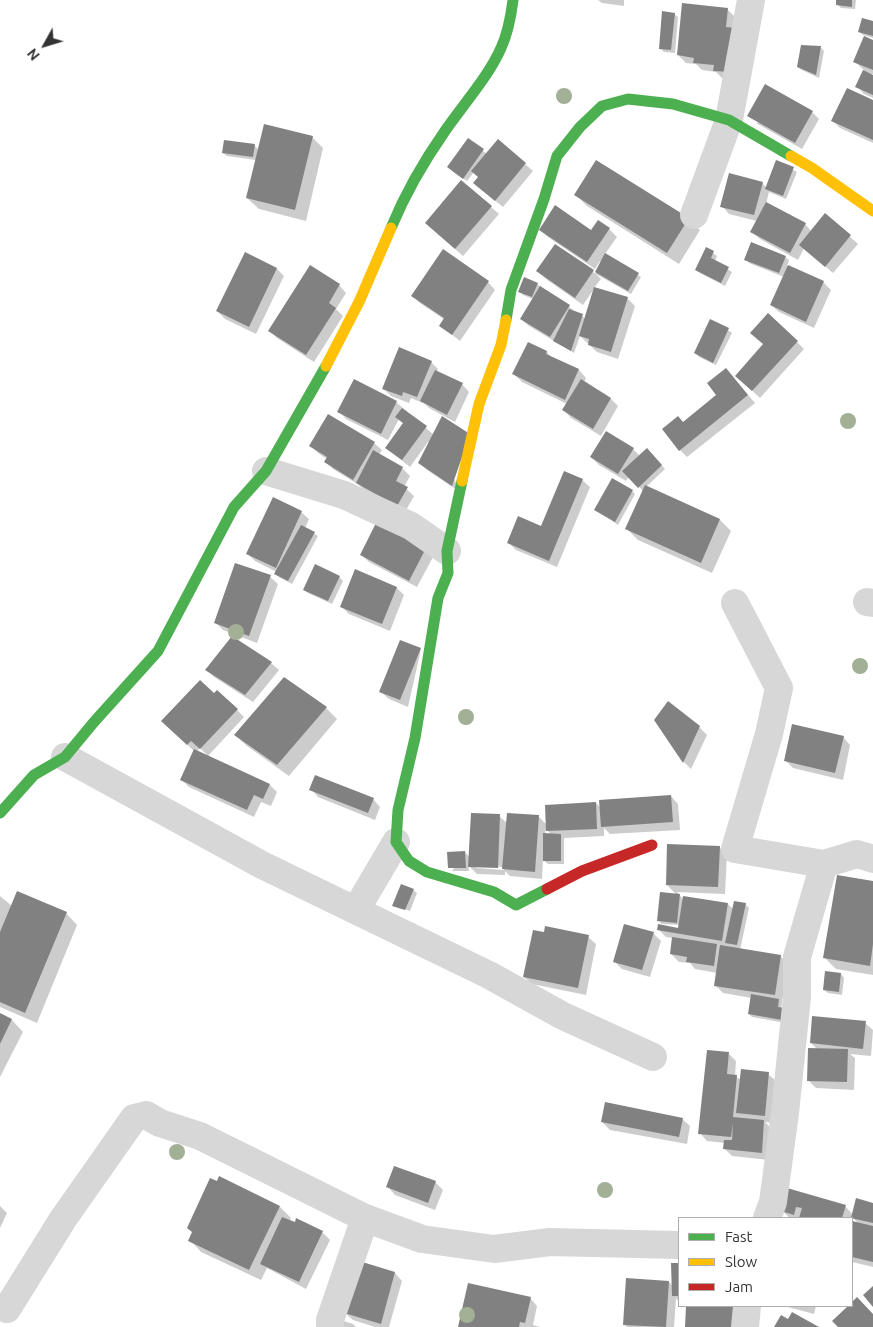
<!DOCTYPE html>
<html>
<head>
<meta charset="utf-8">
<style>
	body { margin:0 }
	#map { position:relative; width:873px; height:1327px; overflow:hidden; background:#fff; font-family:Ubuntu,sans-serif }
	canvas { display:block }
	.legend { position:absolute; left:678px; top:1217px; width:175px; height:90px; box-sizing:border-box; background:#fff; border:1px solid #adadad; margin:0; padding:6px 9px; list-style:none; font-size:15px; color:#333 }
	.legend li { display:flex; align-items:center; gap:10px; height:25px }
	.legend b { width:25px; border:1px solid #adadad }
	.north { position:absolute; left:20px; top:20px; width:50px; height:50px; -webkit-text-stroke:4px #fff; paint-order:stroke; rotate:231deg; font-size:14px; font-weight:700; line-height:20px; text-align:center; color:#333 }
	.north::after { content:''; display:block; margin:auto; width:18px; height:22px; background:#333; clip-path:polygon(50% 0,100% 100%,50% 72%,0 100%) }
</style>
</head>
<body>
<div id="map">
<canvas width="873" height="1327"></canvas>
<ul class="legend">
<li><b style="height:6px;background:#4caf50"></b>Fast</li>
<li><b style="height:6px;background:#ffc107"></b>Slow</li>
<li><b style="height:6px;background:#c62828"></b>Jam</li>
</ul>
<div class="north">N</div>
</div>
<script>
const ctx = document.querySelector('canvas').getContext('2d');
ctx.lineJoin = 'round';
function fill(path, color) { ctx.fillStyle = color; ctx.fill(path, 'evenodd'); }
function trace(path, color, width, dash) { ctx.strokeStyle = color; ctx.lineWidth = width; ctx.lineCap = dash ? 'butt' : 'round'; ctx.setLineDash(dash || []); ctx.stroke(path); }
const shadow = new Path2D(`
	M598,0h26v6l-22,-3z
	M838,0h18l-1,9 -14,-1 -4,-4z
	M727,9l8,8 3,62 -16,-1 -6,-6 -14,-2 -6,-6 -10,-1 -8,-8z
	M674,14l4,3 -3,36 -11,-1 -3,-3z
	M873,22v16l-10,-3 -4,-3z
	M873,42v32l-2,1 2,1v22l-9,-4 -7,-8 7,-16 -10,-9z
	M820,47l4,4 -5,27 -17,-8 -4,-3z
	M873,102v41l-33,-15 -7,-7z
	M812,112l7,7 -17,30 -46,-26z
	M312,137l11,11 -17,73 -47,-12 -12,-11 9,-38 -29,-4 -4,-3 31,-8 5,5z
	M469,140l18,14 38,10 8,7 -30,36 -21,-17 -3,-13 -5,-5 -7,9 -15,-10z
	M777,162l20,10 -11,27 -17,-7 -3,12 39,20 7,8 14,-17 32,29 -25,29 -29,-25 -6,12 -38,-21 -8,-7 5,-11 -28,-7 -7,-8 40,-23 5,5z
	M576,195l112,24 12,11 -21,34 -92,-58z
	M491,207l8,7 -36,42 -29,-26z
	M609,229l8,8 -12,17 36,23 -10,17 -35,-20 5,5 -7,9 33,10 8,8 -17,53 -21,-7 -17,-16 -6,17 -45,-27 -8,-7 12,-20 -10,-4 -3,-3 17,-8 49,35 8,-30 -11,16 -37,-26 -8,-8h55l2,3 7,-12 -2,-1 -5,8 -47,-32 -8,-7 51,1z
	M707,249l10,7 -2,5 17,11 -7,14 -25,-13 -4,-3z
	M245,254l32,15 7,7 -28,58 -31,-15 -8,-8z
	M785,257l4,3 -2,6 36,16 8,8 -17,38 -35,-16 -8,-7 13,-28 -35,-14 -3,-4z
	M488,282l7,8 -35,51 -19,-15 4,-6 -25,-17 -7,-7z
	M339,285l7,8 -10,16 7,7 -29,46 -37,-24 -8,-8z
	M728,330l4,3 -16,32 -17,-8 -4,-4z
	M797,342l7,7 -44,49 -16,-15z
	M528,344l19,8 5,6 27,12 7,8 -2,4 27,17 7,7 -17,30 -30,-18 -7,-8 3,-6 -45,-22 -8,-8z
	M431,362l7,7 -1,3 25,12 7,8 -14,30 -26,-14 -4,-4 -14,-6 -2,5 -18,-7 -8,-8z
	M726,369l29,34 -68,54 -7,-7 3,-27 35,-28z
	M396,402l38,33 26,57 -33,-22 -8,-8 11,-20h-2l-18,25 -24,-19 18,-24 -5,-5 -11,21 -42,-21 -7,-8z
	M374,443l8,7 -3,5 23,13 8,8 -6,11 10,9 -9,16 -40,-21 -6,-6 -26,-16 -7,-7 1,-3 -9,-6 -7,-7z
	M633,449l7,7 7,-7 18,20 -19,18 74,33 11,11 -19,42 -74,-33 -11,-11 16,-38 -14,-15 -3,5 -27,-16 -8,-8z
	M582,480l8,7 -33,80 -41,-17 -8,-8 34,-15z
	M632,491l3,3 -17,31 -22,-15z
	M301,512l8,7 -4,9 13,8 -26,48 -13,-7 -3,-3 1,-2 -22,-11 -7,-7z
	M425,549l8,8 -16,30 -48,-25 -8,-8z
	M270,577l8,7 -21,59 -34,-13 -7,-7z
	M339,577l4,4 -11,23 -24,-11 -4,-3z
	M397,588l7,7 -14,36 -41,-17 -8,-8z
	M421,649l-13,58 -19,-8 -8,-7z
	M271,663l8,7 -26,32 -39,-25 -7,-7z
	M284,679l42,29 11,11 -48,57 -42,-30 -12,-11z
	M214,694l23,16 7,7 -36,39 -8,-8 -4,4 74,33 7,7 -6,14 -10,-4 -7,15 -65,-30 -8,-8 13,-28 -23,-22z
	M655,720l44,7 8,8 -16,34 -7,-7z
	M843,737l7,8 -7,35 -50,-12 -8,-8z
	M311,789l62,10 7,8 -5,13 -57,-23z
	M671,796l7,8 2,26 -70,4 -6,-6v8l-40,2v26h-16l-5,-4 -1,19 -32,-3 -5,-5v4l-28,-1 -9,-9 1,6h-17l13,-19 5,6 29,-42 8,7 32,-6 8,8 49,-22 5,5zM546,829l6,6 -7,-1zM476,866l28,1v3l-28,-2z
	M719,847l8,8 -2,39 -48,-2 7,8 44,4 6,6 11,-6 4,4 -9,42 40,6 8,7 -7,46 5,14 -34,-6 -3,-3 3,-16 -29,-5 -8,-8 2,-12 -22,-4 -5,-6 -11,-1 -8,-8 2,-16 -7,-1 -7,-7 20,-1 1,-4 -18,-1 -4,-4 19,-25 -10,-10z
	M873,883v92l-37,-6 -11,-11z
	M413,890l4,3 -7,18 -14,-5v2l-2,-3z
	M0,896l12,10 54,7 11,12 -40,98 -37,-16z
	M653,933l8,8 -11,36 -28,-8 -7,-7z
	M588,937l8,7 -10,51 -54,-11 -8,-7z
	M826,972l15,2 3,4 -2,17 -14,-2 -4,-3z
	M0,1014l12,6 11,12 -23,45z
	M865,1023l8,7 -2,26 -21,-2 5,4 -1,32 -38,-2 -7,-7 9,-31 -7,-7z
	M729,1054l7,7 -1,15 6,4 27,-6 8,7 -4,42 -7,-1 6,6 -2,32 -37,-4 -8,-8 1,-5 -18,-2 -7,-8z
	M682,1119l8,7 -3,18 -77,-14 -8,-8z
	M435,1182l8,8 -8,20 -40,-15 -7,-8z
	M788,1190l57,16 8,9 20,-11v63l-21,-5v-40l7,2 -7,-7 -1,1h-61l-8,-7z
	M0,1206l7,7 -7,15z
	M280,1207l11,11 -2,3 33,11 8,8 -24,49 -39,-21 -6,12 -60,-28 -11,-12z
	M360,1263l35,10 7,8 -13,46h-14l-22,-7 -8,-7z
	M673,1265h6v37l-3,-4 -2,29h-47l-3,-3 45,-42 4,4z
	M530,1298l7,8 -4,19 7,2h-80z
	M784,1306h32l-2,8z
	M340,1320l13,4 3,3h-18z`);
const building = new Path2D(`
	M836,0h16v7l-16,-2z
	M682,3l46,5 -2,19 9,1 -4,44 -18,-1 1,-6 -21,-2 1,-5 -17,-3z
	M662,11l13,2 -4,37 -12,-1z
	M862,18l11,3v15l-15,-4z
	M864,36l9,4v30l-20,-8z
	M801,45l20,1 -5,29 -19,-8z
	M863,70l10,5v20l-18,-8z
	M765,84l48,27 -18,32 -48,-27z
	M847,88l26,12v40l-42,-19z
	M264,124l49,12 -18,74 -49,-12z
	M468,138l16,11 -21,30 -16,-12z
	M498,139l28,24 -31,38 -22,-18 5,-6 -7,-6z
	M224,140l31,4 -2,13 -31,-4z
	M596,160l93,58 -22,35 -93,-58z
	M776,160l18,7 -11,29 -18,-7z
	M729,173l34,9 -9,33 -34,-8z
	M461,180l31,26 -37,43 -30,-26z
	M766,202l40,21 -16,30 -40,-21z
	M555,205l36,25 7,-10 12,8 -23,34 -48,-32z
	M825,213l26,22 -26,32 -26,-22z
	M751,242l35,14 -7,17 -35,-13z
	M555,244l39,26 -19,28 -39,-27z
	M706,247l8,4 -3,7 18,9 -8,16 -26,-13z
	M443,249l46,32 -37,54 -13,-9 5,-8 -33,-22z
	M245,252l32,16 -28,59 -33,-16z
	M605,253l34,20 -11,18 -33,-19z
	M310,265l30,19 -11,19 7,5 -30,47 -38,-24z
	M788,265l36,16 -18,41 -36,-17z
	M524,277l14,6 -6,14 -14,-5z
	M540,286l30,19 -20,32 -30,-18z
	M594,287l34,10 -17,55 -23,-7 1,-6 -10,-3z
	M569,309l14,5 -12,37 -18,-10z
	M768,313l30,28 -46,50 -17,-15 28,-32 -13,-11z
	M710,319l19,9 -16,35 -19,-10z
	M528,342l19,9 -1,3 33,15 -14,31 -53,-26z
	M399,347l33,14 -15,36 -14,-5 -1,4 -20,-7z
	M726,368l22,27 -69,56 -17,-22 16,-13 5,6 33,-27 -9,-12z
	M435,370l28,13 -16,32 -27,-14z
	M354,379l43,22 -16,33 -44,-22z
	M581,379l30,19 -18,31 -31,-19z
	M402,408l25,18 -25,34 -17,-12 18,-25 -8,-6z
	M328,414l47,28 -22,38 -29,-18 3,-5 -18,-11z
	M442,416l28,18 -18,52 -34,-23z
	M606,431l28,17 -16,26 -28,-17z
	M647,448l15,17 -24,23 -16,-17z
	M373,450l30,17 -7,14 12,6 -11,19 -41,-23z
	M564,471l19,8 -34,82 -42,-18 11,-27 23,10z
	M612,478l21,12 -18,32 -21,-12z
	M645,485l75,34 -19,44 -76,-34z
	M273,497l29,14 -26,57 -30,-14z
	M376,523l50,25 -17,33 -49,-26z
	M301,525l14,7 -27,49 -14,-7z
	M235,563l36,12 -22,61 -35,-13z
	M315,564l25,12 -12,25 -25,-11z
	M355,569l42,18 -15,37 -42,-17z
	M232,636l40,26 -27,33 -40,-25z
	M400,640l21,8 -21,52 -21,-8z
	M284,677l43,30 -50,58 -43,-30z
	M200,680l14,13 3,-3 21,19 -38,40 -9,-8 -4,4 -26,-24z
	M668,701l32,25 -17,37 -29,-43z
	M792,724l52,12 -9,37 -51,-12z
	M194,749l76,35 -7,15 -9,-4 -7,15 -67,-30z
	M315,775l59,23 -6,15 -59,-23z
	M671,795l2,27 -72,5 -2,-27z
	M596,802l1,27 -51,2 -1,-26z
	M471,813l29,1 -2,54 -30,-1z
	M507,813l32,2 -4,57 -33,-3z
	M543,833l18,1v27h-18z
	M667,844l53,2 -2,41 -52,-2z
	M465,851l1,17h-18l-1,-16z
	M837,875l36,6v63l-3,22 -47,-8z
	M401,884l13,5 -9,21 -13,-4z
	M17,891l50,21 -42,101 -25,-11v-70z
	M660,892l20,2 -3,29 -20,-2z
	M683,896l45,7 -6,38 -65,-11 1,-6 20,4z
	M734,901l12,2 -9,42 -12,-2z
	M624,924l30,8 -12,38 -29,-8z
	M545,926l44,9 -11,53 -55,-11 10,-47 11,2z
	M672,937l45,7 -3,22 -28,-4 1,-5 -17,-3z
	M720,945l61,10 -6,40 -61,-9z
	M825,971l16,2 -2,19 -16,-2z
	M751,994l28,5 -1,8 7,1 -3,12 -34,-6z
	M0,1013l12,6 -12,25z
	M812,1016l54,5 -3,28 -53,-6z
	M808,1048l40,1 -1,33 -40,-1z
	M707,1050l22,2 -2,22 10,1 -4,42 31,3 -2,33 -39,-4 1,-9h8l1,-17 -2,14 -33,-3z
	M741,1069l28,3 -4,44 -29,-3z
	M605,1102l78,16 -4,19 -78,-15z
	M394,1166l42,15 -8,22 -42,-16z
	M219,1176l61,30 -31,64 -61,-29 4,-9 -5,-4 23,-50 7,3z
	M787,1188l59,17 -4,13h-43l3,-10 -6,-1 -2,8 -13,-4z
	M856,1198l17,5v20l-22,-5z
	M282,1217l13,5 1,-4 27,13 -24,51 -39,-18z
	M852,1221l21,5v36l-21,-5z
	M359,1261l36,11 -14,52 -37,-11z
	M671,1263h8v33h-7z
	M626,1278l43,3 -3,46 -43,-2z
	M468,1283l63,14 -6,26 -5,-1 -1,5h-61z
	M873,1286v21l-10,-12z
	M857,1297l16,17v13h-35l-6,-6 16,-15h4v-4z
	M686,1306h55l-1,21h-55z
	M792,1312l27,15h-45l7,-12 7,4z`);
const street = new Path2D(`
	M694,215l35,-95 22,-120
	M266,471l78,24 67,31 36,25
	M867,602l6,1
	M735,603l44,85 -10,46 -34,115 89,15
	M65,757l197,108 227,110 74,41 90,41
	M356,910l40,-68
	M767,1218l6,-16 12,-89 12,-116v-40l27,-93 33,-10 16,5
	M7,1309l56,-90 71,-101 12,-3 14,8 40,13 165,82 57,21 72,10 56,-7 129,3
	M330,1327v-7l35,-102
	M745,1327l2,-21`);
const fast = new Path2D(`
	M391,228c14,-34 33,-67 54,-97 17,-25 44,-55 56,-83 7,-15 10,-32 12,-48
	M506,320l5,-30 33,-91 13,-43 23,-29 22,-21 26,-7 45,5 56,16 62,36
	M462,481l-15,70 1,22 -10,25 -23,140 -17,72 -2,32 13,19 18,11 67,20 22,13 31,-16
	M0,813l34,-38 31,-18 29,-35 64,-71 76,-144 32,-36 60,-105`);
const slow = new Path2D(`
	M791,156l21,12 61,43
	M326,366l33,-64 32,-74
	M462,481l17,-77 22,-59 5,-25`);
const jam = new Path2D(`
	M547,889l35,-18 70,-26`);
const trees = [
	[564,96],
	[848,421],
	[236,632],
	[860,666],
	[466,717],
	[177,1152],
	[605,1190],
	[467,1315]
];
fill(shadow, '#0003');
fill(building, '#818181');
trace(street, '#d7d7d7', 28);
trace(fast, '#4caf50', 11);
trace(slow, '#ffc107', 11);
trace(jam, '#c62828', 11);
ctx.fillStyle = '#a2b095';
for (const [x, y] of trees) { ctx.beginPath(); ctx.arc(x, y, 8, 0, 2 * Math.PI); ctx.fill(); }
</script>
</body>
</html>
